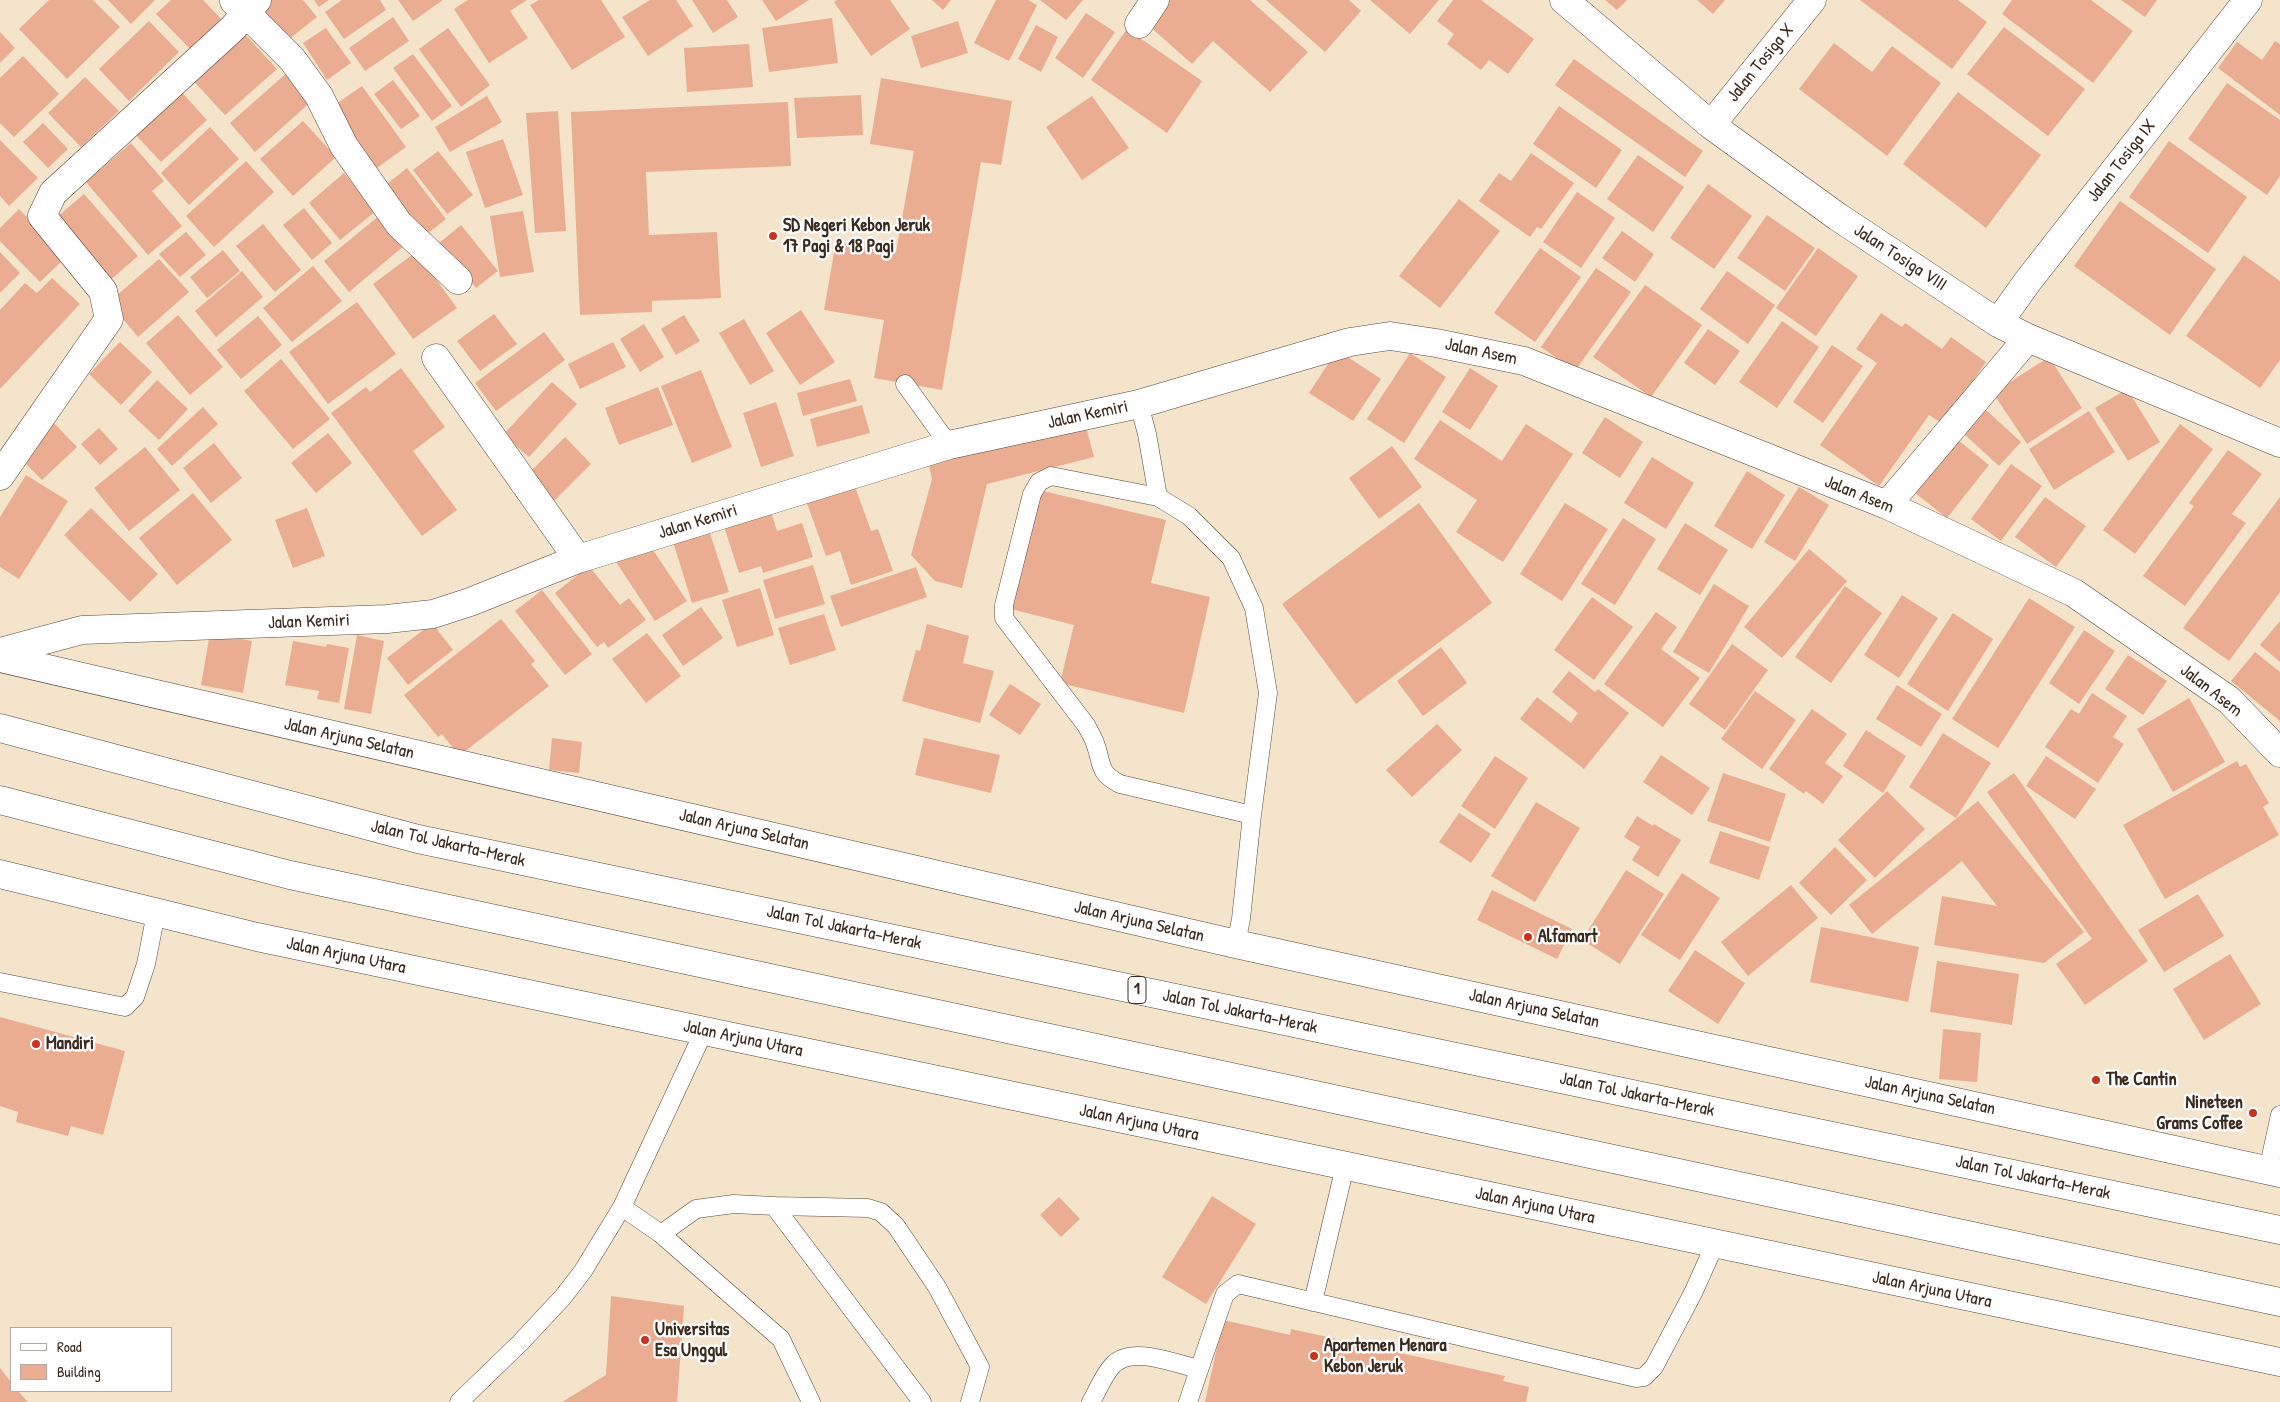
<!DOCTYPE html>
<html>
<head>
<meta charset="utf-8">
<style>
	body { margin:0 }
	#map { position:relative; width:2280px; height:1402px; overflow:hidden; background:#f3e4cb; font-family:"Patrick Hand",sans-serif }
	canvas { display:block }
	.legend { position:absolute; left:10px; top:1327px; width:162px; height:65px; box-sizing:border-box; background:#fff; border:1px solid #b1aaa5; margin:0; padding:6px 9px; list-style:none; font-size:15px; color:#3b2a1e }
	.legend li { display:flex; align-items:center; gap:10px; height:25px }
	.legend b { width:25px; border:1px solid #b1aaa5 }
</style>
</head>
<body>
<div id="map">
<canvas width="2280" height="1402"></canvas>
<ul class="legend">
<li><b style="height:6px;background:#fff"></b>Road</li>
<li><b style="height:14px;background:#eaad91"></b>Building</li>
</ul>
</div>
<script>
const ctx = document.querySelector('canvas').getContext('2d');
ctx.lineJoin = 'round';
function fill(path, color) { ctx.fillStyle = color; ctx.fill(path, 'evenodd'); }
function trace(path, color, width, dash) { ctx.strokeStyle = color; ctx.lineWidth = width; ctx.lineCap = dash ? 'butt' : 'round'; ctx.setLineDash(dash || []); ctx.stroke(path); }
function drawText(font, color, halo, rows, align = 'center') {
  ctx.font = font + ' "Patrick Hand",sans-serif'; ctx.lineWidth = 4.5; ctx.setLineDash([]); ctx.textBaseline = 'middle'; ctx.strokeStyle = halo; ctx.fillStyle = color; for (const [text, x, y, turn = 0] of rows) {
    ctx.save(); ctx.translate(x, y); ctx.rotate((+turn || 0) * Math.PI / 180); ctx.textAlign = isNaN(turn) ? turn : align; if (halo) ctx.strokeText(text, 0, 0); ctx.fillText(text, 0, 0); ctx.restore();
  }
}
const building = new Path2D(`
	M49,0h44l27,27 -53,52 -48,-50z
	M108,0h47l-24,24z
	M171,0h32l20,21 -31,30 -36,-37z
	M269,0h34l14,17 -34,27 -27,-33z
	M314,0h15l-10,7z
	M342,0h38l6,10 -42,29 -19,-27z
	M398,0h45l-30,21z
	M468,0h59l-17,11 18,27 -39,25 -35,-54z
	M539,0h62l24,37 -53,33 -42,-65z
	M650,0h26l17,26 -45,30 -26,-39z
	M692,0h35l11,17 -25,16z
	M762,0h47l-33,21z
	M837,0h53l20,29 -39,27 -37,-54z
	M932,0h19l-8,10z
	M996,0h32l9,5 -28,56 -35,-18z
	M1040,0h43l-17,20z
	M1167,0h83l58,52 -38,40 -57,-51 -21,23 -46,-41z
	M1266,0h83l12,11 -36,41z
	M1370,0h69l-29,34z
	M1453,0h28l53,39 -26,35 -19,-14 -8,10 -34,-26 7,-10 -17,-13z
	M1605,0h22l-10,10z
	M1697,0h28l-12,14z
	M1860,0h98l29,22 -35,47z
	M2012,0h79l42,31 -40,52 -91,-69z
	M2121,0h36l-12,17z
	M1086,13l29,19 -32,46 -28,-20z
	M393,17l16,24 -44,30 -16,-23z
	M832,18l6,45 -69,9 -7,-44z
	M149,21l30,31 -50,49 -30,-32z
	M958,21l10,32 -47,15 -10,-32z
	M1036,25l22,12 -17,35 -23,-13z
	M2004,27l81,62 -37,47 -81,-62z
	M326,28l25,35 -24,17 -24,-37z
	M448,28l42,57 -29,22 -42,-58z
	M240,29l37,40 -52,46 -37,-40z
	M1127,29l75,52 -35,52 -76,-53z
	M0,32l15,16 -15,15z
	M2275,41l5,3v71l-62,-47 19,-26 25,18z
	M1834,43l38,29 20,-26 49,37 -54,73 -88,-67z
	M749,44l4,43 -66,5 -3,-44z
	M413,54l39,52 -20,15 -39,-53z
	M23,56l36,38 -45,43 -14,-14v-45z
	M1574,59l129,92 -18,26 -130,-92z
	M289,71l25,28 -59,53 -25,-29z
	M85,77l34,34 -38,36 -33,-34z
	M881,78l131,23 -11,64 -20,-3 -39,228 -68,-12 10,-58 -60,-10 12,-68 60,10 18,-101 -44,-7z
	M393,80l27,36 -19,13 -27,-35z
	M2227,83l53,37v56l-13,19 -79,-56z
	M362,86l44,61 -32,23 -45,-61z
	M177,87l30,33 -46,42 -31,-33z
	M1958,92l83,63 -55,73 -83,-64z
	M861,95l2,40 -66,3 -3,-40z
	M487,96l15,26 -52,30 -15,-25z
	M1092,96l37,52 -47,32 -36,-53z
	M788,102l3,64 -145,6 3,63 68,-3 4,66 -69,3v11l-72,3 -9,-203z
	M1559,106l63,44 -26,38 -63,-44z
	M558,111l8,120 -31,2 -9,-120z
	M303,121l33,36 -43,39 -33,-37z
	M43,123l25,26 -20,19 -25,-26z
	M210,127l29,32 -50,46 -28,-32z
	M503,139l20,56 -38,13 -19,-56z
	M0,140l38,38 -29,28 -9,-10z
	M2169,141l78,56 -39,56 -79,-56z
	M131,143l33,38 -12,10 30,35 -34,29 -62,-73z
	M438,151l35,44 -26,19 -34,-44z
	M1531,153l43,30 -33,46 -4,-2 -7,10 -51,-36 20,-28 12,8z
	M1638,155l46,32 -31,45 -46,-33z
	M246,161l28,31 -60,55 -28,-31z
	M407,168l39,51 -24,19 -39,-51z
	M344,173l32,38 -36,29 -31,-37z
	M1708,184l44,32 -38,53 -44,-31z
	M1577,192l38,26 -34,50 -38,-26z
	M84,194l54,62 -32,28 -55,-62z
	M1459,199l41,32 -60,77 -41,-32z
	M2120,201l96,68 -46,66 -96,-69z
	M304,208l28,35 -20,17 -29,-35z
	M19,209l47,48 -26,25 -40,-41v-13z
	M523,211l11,61 -34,5 -10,-61z
	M380,215l25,30 -56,47 -25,-31z
	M1767,215l48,33 -30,43 -48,-33z
	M263,224l38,46 -26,22 -39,-46z
	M461,225l37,46 -22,17 -37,-45z
	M1622,231l32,23 -19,28 -33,-24z
	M186,232l20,23 -26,22 -21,-23z
	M1540,248l41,29 -46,65 -41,-29z
	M1818,248l40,28 -42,60 -40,-28z
	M223,250l17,21 -33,27 -17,-21z
	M0,252l20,21 -20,20z
	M416,252l41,56 -44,31 -40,-55z
	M2244,255l36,26v79l-20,28 -74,-52z
	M159,259l30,33 -51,45 -29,-35z
	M313,266l29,35 -50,41 -29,-34z
	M1596,268l35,24 -56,79 -34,-24z
	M242,271l21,26 -47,40 -21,-26z
	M1727,271l48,34 -27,39 -48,-35z
	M52,278l28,26 -80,85v-79l25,-27 12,10z
	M1645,285l57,40 -51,72 -58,-40z
	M357,302l39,52 -68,50 -39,-52z
	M801,310l34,52 -35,23 -34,-52z
	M1881,313l21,14 3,-4 37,26 9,-12 35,25 -43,62 -14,-9 -50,71 -59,-41 57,-82 -21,-14z
	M494,314l23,30 -37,27 -23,-30z
	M178,315l45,52 -33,28 -44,-52z
	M684,315l16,26 -24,14 -15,-26z
	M258,316l24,29 -41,34 -24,-29z
	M744,319l30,52 -24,14 -31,-52z
	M1782,321l37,26 -42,61 -38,-26z
	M644,324l20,33 -24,15 -20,-33z
	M1708,329l32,22 -25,34 -31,-22z
	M544,332l21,28 -69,51 -21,-28z
	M120,342l32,30 -31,33 -32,-31z
	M613,342l13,25 -46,22 -12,-25z
	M1832,345l31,21 -40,57 -30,-21z
	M1337,350l44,29 -28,42 -44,-28z
	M1410,353l36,24 -42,66 -37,-24z
	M2049,357l33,51 -55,36 -34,-51z
	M281,359l49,60 -37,30 -49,-58z
	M401,368l44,59 -32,24 44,59 -35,26 -91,-123 35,-26 4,5z
	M1470,368l28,18 -28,44 -28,-18z
	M701,370l31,77 -40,16 -31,-77z
	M850,379l7,22 -54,15 -6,-23z
	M157,380l31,29 -29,31 -31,-29z
	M552,382l25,22 -48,53 -26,-22z
	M658,387l15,38 -54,20 -14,-37z
	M2127,389l33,53 -32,19 -33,-53z
	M776,402l18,54 -33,11 -18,-54z
	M862,405l8,28 -53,14 -7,-28z
	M203,407l15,17 -46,42 -15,-17z
	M1986,410l35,32 -22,24 -35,-32z
	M2089,411l26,41 -61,38 -25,-41z
	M1605,417l38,25 -23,36 -38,-25z
	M1084,419l10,38 -107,27 -25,104 -27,-7 -24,-26 21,-76 -5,-22z
	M1440,420l62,41 24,-37 47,30 -70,108 -47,-30 21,-32 -63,-41z
	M53,422l24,25 -35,33 -24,-24z
	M2180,424l33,25 -78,105 -32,-24z
	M99,428l19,21 -18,16 -19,-21z
	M328,433l24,30 -36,30 -25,-30z
	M1953,436l36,29 -42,53 -37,-29z
	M565,437l26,27 -40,40 -27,-26z
	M214,443l28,35 -31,25 -28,-35z
	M1392,446l30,41 -43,32 -30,-41z
	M145,447l35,43 -51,41 -35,-43z
	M2228,450l34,24 -30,40 14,9 -61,83 -42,-30 51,-70 -5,-3z
	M1652,457l42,26 -28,46 -42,-26z
	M2011,464l31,22 -41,55 -30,-22z
	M1747,471l38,24 -33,54 -38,-23z
	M26,475l42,26 -49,78 -19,-12v-50z
	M853,481l18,50 7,-2 15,42 -42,14 -11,-34 -14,5 -21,-58z
	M1799,487l30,18 -34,56 -31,-19z
	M1039,490l127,30 -15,63 59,14 -26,116 -124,-30 14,-58 -63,-16z
	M193,493l39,47 -55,45 -38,-47z
	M2045,497l41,29 -30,41 -41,-30z
	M2280,497v95l-51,69 -46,-33z
	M768,502l9,29 25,-8 11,34 -50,16 -2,-7 -22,7 -18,-56z
	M1419,503l73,100 -136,101 -74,-100z
	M1565,503l43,26 -46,72 -42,-27z
	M91,508l67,66 -28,28 -66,-67z
	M307,508l18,48 -32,12 -18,-48z
	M1623,518l33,21 -41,66 -34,-21z
	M1685,523l43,27 -28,45 -43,-26z
	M707,524l22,68 -37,11 -21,-68z
	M647,541l40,60 -32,20 -39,-59z
	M1809,549l38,32 -65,77 -38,-31z
	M813,565l12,39 -50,15 -12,-39z
	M589,566l31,39 9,-7 17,22 -38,28 -4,-6 -7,5 -42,-54z
	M916,567l11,30 -86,30 -11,-31z
	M1714,584l35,22 -40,67 -36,-21z
	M1845,586l37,27 -51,70 -36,-26z
	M760,588l14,47 -37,12 -15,-47z
	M542,590l50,64 -27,21 -50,-64z
	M1902,595l36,23 -39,60 -35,-23z
	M1592,597l41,30 -39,53 -40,-30z
	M2029,598l46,29 -77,121 -46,-29z
	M701,607l22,31 -40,28 -21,-31z
	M1656,612l21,15 -16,22 39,29 -37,49 -59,-43z
	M1953,613l40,26 -45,72 -41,-27z
	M824,614l12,36 -46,15 -12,-37z
	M501,619l34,42 -4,3 18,22 -90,70 -17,-22 -4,3 -34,-42z
	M2280,621v41l-20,-17z
	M432,623l21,27 -45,35 -21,-27z
	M927,624l42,12 -6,27 31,8 -14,52 -78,-22 14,-51 4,1z
	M2084,630l31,21 -36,53 -30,-21z
	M210,633l42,8 -9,52 -42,-8z
	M647,633l34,43 -35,27 -34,-44z
	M357,635l27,6 -13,73 -27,-5z
	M293,641l33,6 1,-3 22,4 -10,55 -22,-4 2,-8 -34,-6z
	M1732,644l36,26 -43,60 -36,-26z
	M1441,647l26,36 -44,33 -26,-35z
	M2255,652l25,20v49l-49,-40z
	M2128,655l39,26 -24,34 -38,-26z
	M1569,671l26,21 3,-3 31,24 -45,56 -64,-50 17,-22 34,26 7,-10 -26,-21z
	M1010,684l31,20 -21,31 -31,-20z
	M1897,685l45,29 -21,33 -45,-28z
	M1755,691l41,29 -34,49 -41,-30z
	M2092,693l35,23 -14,21 11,7 -26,39 -53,-36 26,-38 8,5z
	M2189,698l36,64 -52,30 -36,-63z
	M1812,709l35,25 -22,29 18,13 -20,28 -17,-13 -2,3 -35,-25z
	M1437,724l25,26 -50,47 -26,-27z
	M1866,730l40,26 -23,37 -40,-27z
	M1943,733l48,30 -35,55 -47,-31z
	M552,738l30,4 -3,31 -30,-3z
	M924,738l76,17 -9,38 -76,-18z
	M1661,755l49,33 -18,27 -49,-33z
	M1495,756l33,22 -33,51 -34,-23z
	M2046,756l50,33 -21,30 -49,-33z
	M2237,761l3,6 6,-3 23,39 -6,4 16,28 -114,64 -42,-74z
	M1723,773l63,21 -16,48 -63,-21z
	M2014,773l134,188 -63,44 -29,-41 36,-25 -105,-147z
	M1887,791l38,38 -50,49 -37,-38z
	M1978,801l106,131 -40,31 -110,-18 8,-49 55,10 -35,-45 -90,73 -23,-29z
	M1536,802l44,26 -45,74 -44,-26z
	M1459,813l32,21 -20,29 -32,-21z
	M1637,816l16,10 1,-2 27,16 -23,37 -26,-17 8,-13 -16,-10z
	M1720,831l50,16 -11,33 -50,-17z
	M1835,847l32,33 -36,35 -32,-32z
	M1626,870l38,24 -44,70 -38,-24z
	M1682,873l38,25 -40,62 -39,-25z
	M1791,885l27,33 -70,58 -27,-34z
	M1492,890l80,39 -15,30 -80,-39z
	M2198,894l26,42 -60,36 -26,-42z
	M1821,927l98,20 -11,55 -98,-20z
	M1695,950l50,33 -27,41 -50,-33z
	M2230,954l31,50 -57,36 -31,-51z
	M1937,961l82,13 -7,51 -82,-13z
	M0,1017l125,34 -22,84 -32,-9 -3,10 -52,-14 2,-10 -18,-6z
	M1943,1029l38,4 -4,49 -38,-3z
	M1212,1196l44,28 -50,80 -44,-27z
	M1059,1197l21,22 -19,18 -21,-22z
	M611,1296l73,10 -7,96h-115l44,-27z
	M1223,1320l67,15 1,-6 214,47 -2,5 26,6 -3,15h-321z
	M0,1368l11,14v9h7l10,11h-28z`);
const lane = new Path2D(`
	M905,384l44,61
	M1139,404l8,30 11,63
	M1236,944l5,-25 11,-104 -132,-31c-23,-12 -17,-20 -25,-41 -2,-6 -6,-12 -9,-18l-82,-107v-13l28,-111 7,-12 12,-6 107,21 31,19 42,42 23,50 14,85 -16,122
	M0,982l125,25 10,-10 11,-33 10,-51
	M2268,1170l12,-55
	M774,1206l94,2 13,4 15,14 41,61 43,80 -10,35
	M622,1207l39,27 120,105 30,63
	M661,1234l35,-25 38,-5 40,2 148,196
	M1313,1302l32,-136
	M459,1402l61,-59 43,-46 20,-26 39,-64 82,-176
	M1091,1402c7,-12 13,-28 22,-37 19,-20 62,-1 86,4
	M1188,1402l37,-108 13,-10 398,94 8,-1 10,-10 39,-74 22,-49`);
const street = new Path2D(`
	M1564,0l147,125 127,92 160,106 30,15 252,105
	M234,1l58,58 27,37 25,50 55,78 59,56
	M1139,24l16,-24
	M1711,125l101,-125
	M1998,323l30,-42 220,-281
	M436,358l142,201
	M0,476l109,-157 -6,-28 -61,-75 11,-23 180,-165 24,-28
	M1887,505l141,-167
	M0,652l82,-22 305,-11 46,-5 37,-12 108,-43 371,-114 190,-41 211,-62 40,-6 46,7 88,18 363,144 187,88 155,107 51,53`);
const primary = new Path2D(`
	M0,658l1236,286 1044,229
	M0,874l257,63 2023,425`);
const highway = new Path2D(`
	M0,728l418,111 1862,391
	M0,800l290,75 1990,427`);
const markers = [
	[773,236,5,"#c8321e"],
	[1528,937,5,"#c8321e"],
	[36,1044,5,"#c8321e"],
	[2096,1080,5,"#c8321e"],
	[2253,1113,5,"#c8321e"],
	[645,1340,5,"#c8321e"],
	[1314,1356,5,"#c8321e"]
];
const shields = [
	[1137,990,18]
];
const shieldNames = [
	["1",1137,990]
];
const streetNames = [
	["Jalan Tosiga X",1761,63,-51],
	["Jalan Tosiga IX",2122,161,-52],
	["Jalan Tosiga VIII",1900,258,33],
	["Jalan Asem",1481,352,12],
	["Jalan Kemiri",1088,415,-12],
	["Jalan Asem",1859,495,22],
	["Jalan Kemiri",698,522,-17],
	["Jalan Kemiri",309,622,-2],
	["Jalan Asem",2211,691,38],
	["Jalan Arjuna Selatan",349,739,13],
	["Jalan Arjuna Selatan",744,830,13],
	["Jalan Tol Jakarta–Merak",448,844,13],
	["Jalan Arjuna Selatan",1139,922,13],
	["Jalan Tol Jakarta–Merak",844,928,12],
	["Jalan Arjuna Utara",346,956,12],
	["Jalan Arjuna Selatan",1534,1009,12],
	["Jalan Tol Jakarta–Merak",1240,1012,12],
	["Jalan Arjuna Utara",743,1039,12],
	["Jalan Tol Jakarta–Merak",1637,1095,12],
	["Jalan Arjuna Selatan",1930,1096,12],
	["Jalan Arjuna Utara",1139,1123,12],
	["Jalan Tol Jakarta–Merak",2033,1178,12],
	["Jalan Arjuna Utara",1535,1206,12],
	["Jalan Arjuna Utara",1932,1290,12]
];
const poiNames = [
	["SD Negeri Kebon Jeruk",783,226],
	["17 Pagi & 18 Pagi",783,247],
	["Alfamart",1538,937],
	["Mandiri",46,1044],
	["The Cantin",2106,1080],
	["Nineteen",2243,1103,"right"],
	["Grams Coffee",2243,1124,"right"],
	["Universitas",655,1330],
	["Esa Unggul",655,1351],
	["Apartemen Menara",1324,1346],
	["Kebon Jeruk",1324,1367]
];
fill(building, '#eaad91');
trace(lane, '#574638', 19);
trace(street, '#574638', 29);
trace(primary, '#574638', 29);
trace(highway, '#574638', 29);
trace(lane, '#fff', 18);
trace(street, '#fff', 28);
trace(primary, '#fff', 28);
trace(highway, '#fff', 28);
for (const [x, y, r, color] of markers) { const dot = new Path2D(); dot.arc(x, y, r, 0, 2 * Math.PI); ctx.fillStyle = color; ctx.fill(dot); trace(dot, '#fff', 2); }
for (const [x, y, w] of shields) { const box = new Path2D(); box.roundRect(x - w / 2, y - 13.5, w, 27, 4); ctx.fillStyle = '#fff'; ctx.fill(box); trace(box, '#3b2a1e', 1); }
drawText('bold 16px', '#3b2a1e', null, shieldNames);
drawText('18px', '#3b2a1e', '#fff', streetNames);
drawText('bold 18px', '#3b2a1e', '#fff', poiNames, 'left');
</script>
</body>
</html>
